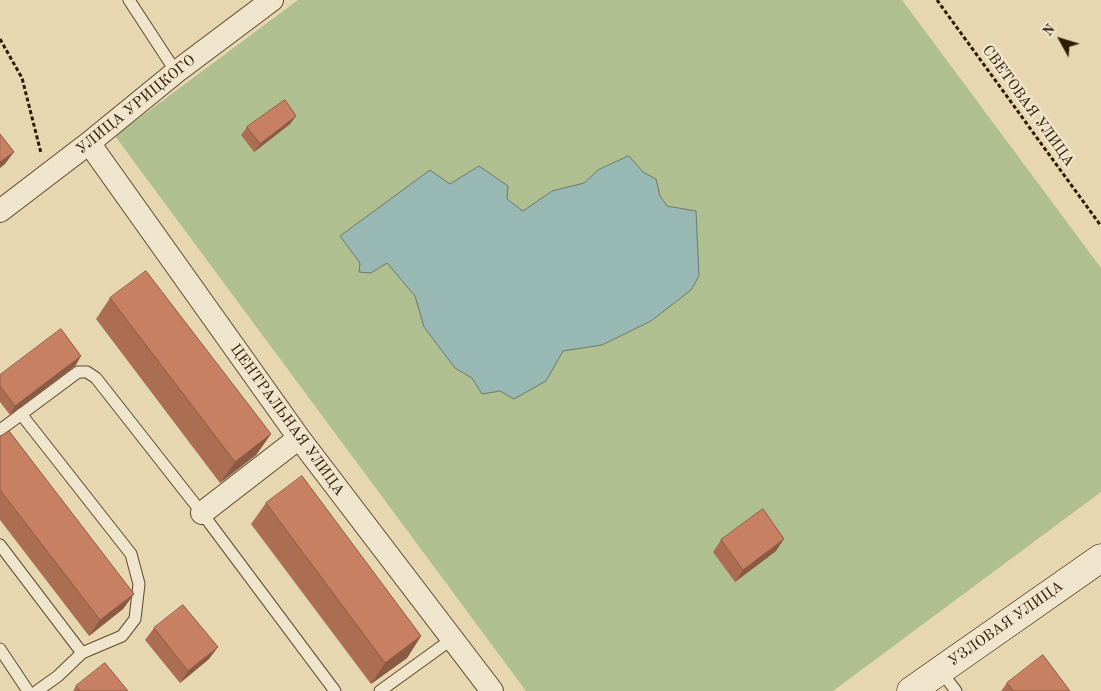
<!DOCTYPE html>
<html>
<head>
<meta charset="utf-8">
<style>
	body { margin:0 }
	#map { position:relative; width:1101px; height:691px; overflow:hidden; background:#e6d7b0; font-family:"Old Standard TT",serif }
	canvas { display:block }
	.north { position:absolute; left:1036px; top:15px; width:50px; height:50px; -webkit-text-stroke:4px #efe5cc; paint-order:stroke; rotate:309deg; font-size:14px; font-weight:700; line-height:20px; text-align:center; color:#301a02 }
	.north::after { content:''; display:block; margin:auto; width:18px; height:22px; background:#301a02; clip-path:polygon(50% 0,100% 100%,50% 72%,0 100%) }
</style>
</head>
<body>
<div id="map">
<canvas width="1101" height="691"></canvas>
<div class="north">N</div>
</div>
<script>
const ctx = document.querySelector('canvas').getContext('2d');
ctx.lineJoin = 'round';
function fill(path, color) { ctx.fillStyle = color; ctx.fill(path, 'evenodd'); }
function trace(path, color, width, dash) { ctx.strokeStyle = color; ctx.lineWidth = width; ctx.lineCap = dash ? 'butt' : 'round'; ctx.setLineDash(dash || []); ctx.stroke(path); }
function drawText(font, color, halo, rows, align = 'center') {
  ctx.font = font + ' "Old Standard TT",serif'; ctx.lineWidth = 5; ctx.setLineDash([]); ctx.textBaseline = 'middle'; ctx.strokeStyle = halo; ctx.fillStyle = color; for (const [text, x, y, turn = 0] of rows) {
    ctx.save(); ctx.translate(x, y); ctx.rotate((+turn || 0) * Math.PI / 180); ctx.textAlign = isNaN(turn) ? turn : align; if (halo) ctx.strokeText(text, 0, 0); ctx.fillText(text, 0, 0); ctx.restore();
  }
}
const green = new Path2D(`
	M298,0h604l199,268v224l-268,199h-307l-411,-555z`);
const water = new Path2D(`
	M629,156l14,16 13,7 4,17 7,10 29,5 3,65 -8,14 -40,31 -49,24 -39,6 -17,30 -32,18 -14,-8 -18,3 -10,-16 -17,-10 -31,-41 -9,-31 -28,-33 -16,10 -12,-1 1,-9 -20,-27 90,-66 20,14 29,-18 29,20 -1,13 16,12 29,-20 32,-8 14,-13z`);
const path = new Path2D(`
	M937,0l164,226
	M0,39l22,39 19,75`);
const lane = new Path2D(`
	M129,0l47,72
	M21,414l110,140 8,30 -4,35 -13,17 -40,17 -24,23 -21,15
	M0,430l78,-58h9l9,6 106,135 133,178
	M0,545l82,108
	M0,649l28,42
	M940,670l16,21
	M380,691l72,-52`);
const street = new Path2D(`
	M89,143l210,295 193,253
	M0,211l89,-68 87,-71 96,-72
	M202,513l97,-75`);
const secondary = new Path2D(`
	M911,691l190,-133`);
const wall = new Path2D(`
	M296,116l-6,8 -36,28 -13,-17 6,-8z
	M110,298l161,136 -15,21 -36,28 -124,-164z
	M76,365l-66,50 -10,-13v-27z
	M0,437l134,157 -11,15 -34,27 -89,-116z
	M266,503l155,133 -14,22 -36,26 -120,-160z
	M721,540l55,11 -41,31 -22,-30z
	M154,628l55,31 -29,24 -35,-43z
	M1007,683l63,8h-69z
	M76,686l52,5h-55z`);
const shadedWall = new Path2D(`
	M296,116l-6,8 -36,28 6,-8z
	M14,152l-9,12 -5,4v-6z
	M81,356l-5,9 -66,50 5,-9z
	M271,434l-15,21 -36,28 15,-21z
	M784,539l-8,12 -41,31 8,-12z
	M134,594l-11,15 -34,27 11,-16z
	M421,636l-14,22 -36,26 14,-21z
	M218,647l-9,12 -29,24 8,-12z`);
const building = new Path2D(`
	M285,100l11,16 -36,28 -13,-17z
	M0,134l14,18 -14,10z
	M146,271l125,163 -36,28 -125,-164z
	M61,329l20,27 -66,50 -15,-20v-11z
	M9,431l125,163 -34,26 -100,-130v-53z
	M302,476l119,160 -36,27 -119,-160z
	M763,509l21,30 -41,31 -22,-30z
	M183,605l35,42 -30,24 -34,-43z
	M1043,655l27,36h-57l-6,-8z
	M105,663l23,28h-48l-4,-5z`);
const streetNames = [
	["УЛИЦА УРИЦКОГО",136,105,-39],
	["СВЕТОВАЯ УЛИЦА",1028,106,54],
	["ЦЕНТРАЛЬНАЯ УЛИЦА",287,420,54],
	["УЗЛОВАЯ УЛИЦА",1006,624,-35]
];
fill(green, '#b0bf8f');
fill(water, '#98b8b3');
trace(water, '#6e796c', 1);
trace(lane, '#5e492e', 13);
trace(street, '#5e492e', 24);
trace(secondary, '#301a02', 29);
trace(path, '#301a02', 3, [4, 2.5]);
trace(lane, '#efe5cc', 11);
trace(street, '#efe5cc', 22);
trace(secondary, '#efe5cc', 28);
fill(wall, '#ab6e53');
fill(shadedWall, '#8b5a44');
fill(building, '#c78061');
trace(building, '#8b5a44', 1);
drawText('15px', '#301a02', '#efe5cc', streetNames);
</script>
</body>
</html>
